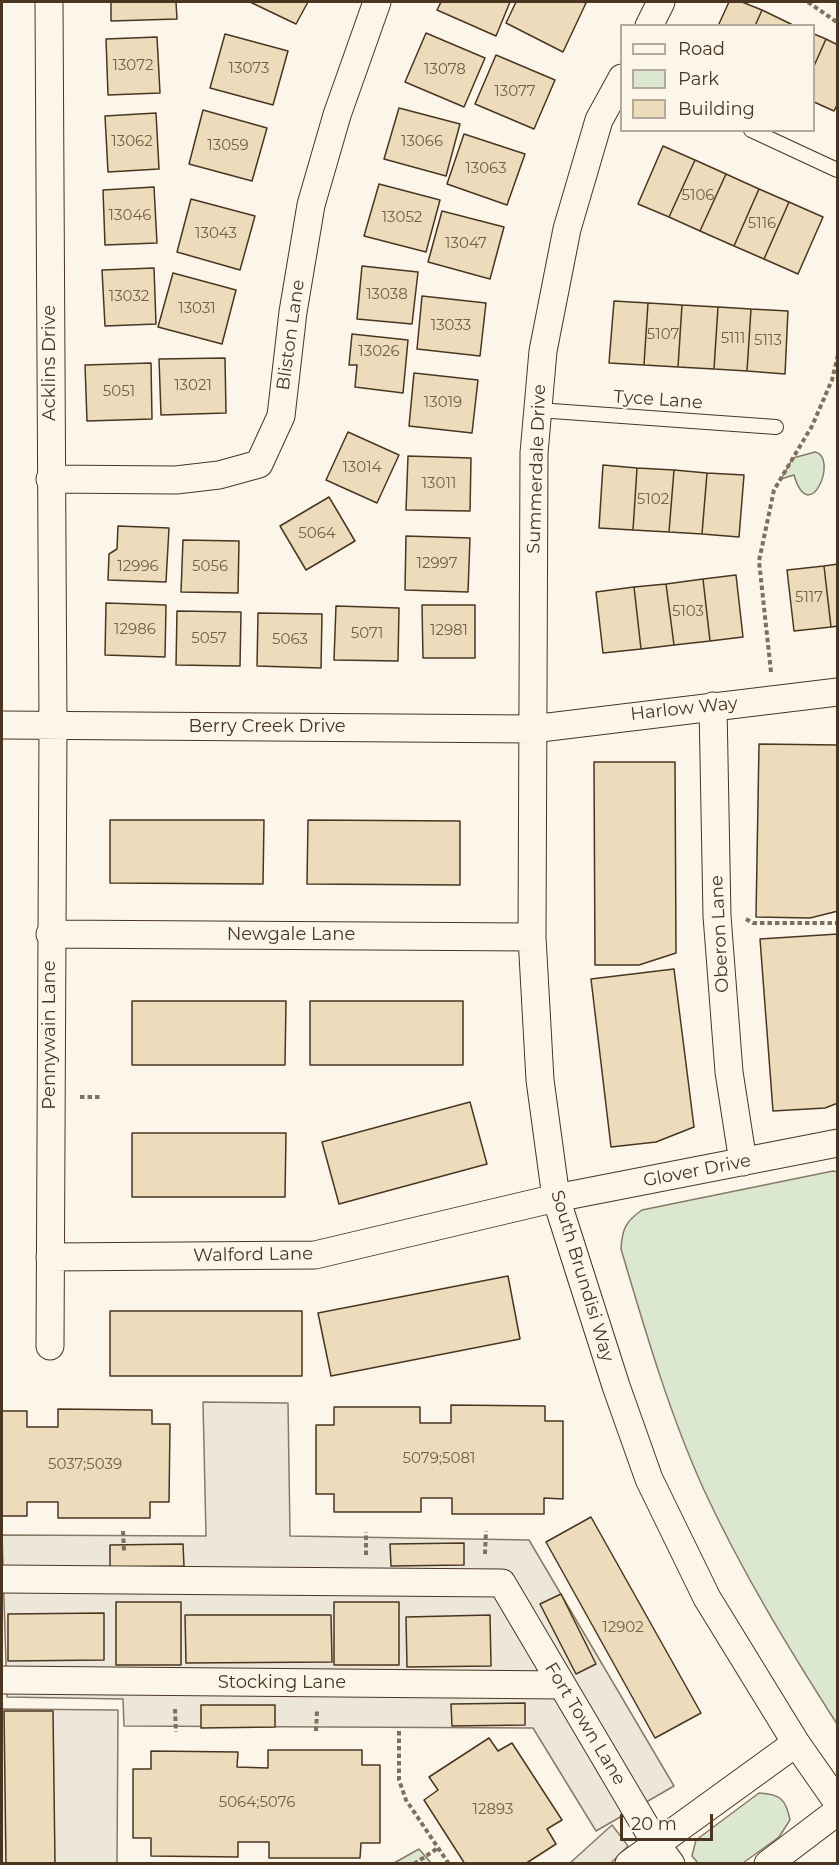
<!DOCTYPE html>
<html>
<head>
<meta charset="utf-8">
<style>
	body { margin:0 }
	#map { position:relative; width:839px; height:1865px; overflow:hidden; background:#fbf6e9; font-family:Montserrat,sans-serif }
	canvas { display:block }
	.frame { position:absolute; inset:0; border:3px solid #4a3520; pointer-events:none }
	.legend { position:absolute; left:620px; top:24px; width:195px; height:108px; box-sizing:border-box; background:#fbf6e9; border:2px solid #b4a999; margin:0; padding:8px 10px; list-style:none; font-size:18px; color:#4a3520 }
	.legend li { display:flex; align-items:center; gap:12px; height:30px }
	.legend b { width:30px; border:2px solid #b4a999 }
	.scale { position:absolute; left:620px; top:1814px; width:93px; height:27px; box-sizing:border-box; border:3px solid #4a3520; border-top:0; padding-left:8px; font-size:18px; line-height:21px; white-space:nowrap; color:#4a3520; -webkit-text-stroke:4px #fbf6e9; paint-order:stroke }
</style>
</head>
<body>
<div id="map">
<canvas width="839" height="1865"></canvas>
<div class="frame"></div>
<ul class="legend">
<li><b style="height:8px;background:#fbf6e9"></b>Road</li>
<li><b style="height:16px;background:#dce7d0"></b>Park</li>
<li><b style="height:16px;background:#ecdcbc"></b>Building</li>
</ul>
<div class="scale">20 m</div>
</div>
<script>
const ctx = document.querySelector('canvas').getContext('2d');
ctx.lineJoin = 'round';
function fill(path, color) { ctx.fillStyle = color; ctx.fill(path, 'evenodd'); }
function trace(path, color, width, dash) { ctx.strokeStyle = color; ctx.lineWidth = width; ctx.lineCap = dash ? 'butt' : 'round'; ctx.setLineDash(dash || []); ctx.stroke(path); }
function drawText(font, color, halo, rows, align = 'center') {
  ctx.font = font + ' Montserrat,sans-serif'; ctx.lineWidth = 4.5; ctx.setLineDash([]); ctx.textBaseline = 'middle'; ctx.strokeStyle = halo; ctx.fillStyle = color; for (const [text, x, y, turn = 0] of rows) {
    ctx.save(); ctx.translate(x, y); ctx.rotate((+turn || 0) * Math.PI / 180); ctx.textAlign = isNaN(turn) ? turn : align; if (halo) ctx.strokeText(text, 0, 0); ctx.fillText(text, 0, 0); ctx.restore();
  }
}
const green = new Path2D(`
	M815,452c24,4 -5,77 -21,23l-13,4 12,-21z
	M833,1171l5,1 -1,552c-48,-75 -95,-152 -133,-234 -35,-77 -59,-160 -83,-241 1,-20 5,-28 21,-39z
	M759,1793c21,1 27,6 31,27l-11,17 -36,26h-45l-6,-7 4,-16z
	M419,1849l12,14h-37z`);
const parking = new Path2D(`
	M203,1402l85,1 2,133 239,4 145,246 -78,45 -63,-103 -409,-2 -1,-27 -116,-2 -5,-162 204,1z
	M2,1709l116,1 -1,153 -115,1z
	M612,1825l16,21 -17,17h-41z`);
const building = new Path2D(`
	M111,2h65l1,17 -66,2z
	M250,2h58l-12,22z
	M441,2h69l-14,34 -59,-26z
	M516,2h67l3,1 -23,49 -57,-29z
	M729,2h13l20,8 -7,16h-37z
	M762,10l33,16h-40z
	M426,33l59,25 -21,49 -59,-25z
	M225,34l63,17 -15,54 -63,-17z
	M814,34l12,5 -12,27z
	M157,37l3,56 -52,2 -2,-56z
	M826,39l12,6v58l-4,8 -20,-9v-36z
	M496,55l59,25 -21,49 -59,-25z
	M399,108l61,16 -14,52 -62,-17z
	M203,110l64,18 -15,53 -63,-17z
	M156,113l3,56 -51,3 -3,-56z
	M464,134l61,20 -18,51 -60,-21z
	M663,146l32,14 -26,57 -31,-13z
	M695,160l31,14 -26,57 -31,-14z
	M726,174l33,15 -25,57 -34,-15z
	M379,184l61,16 -14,52 -62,-16z
	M154,187l3,56 -52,2 -2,-55z
	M759,189l30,13 -25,57 -30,-13z
	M191,199l64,17 -15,54 -63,-18z
	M789,202l34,15 -25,57 -34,-15z
	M442,211l62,16 -14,52 -62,-17z
	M362,266l56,6 -6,52 -55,-5z
	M154,268l2,56 -51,2 -3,-56z
	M173,273l63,17 -14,54 -64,-17z
	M422,296l64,7 -6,53 -63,-7z
	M614,301l34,2 -4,62 -35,-2z
	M648,303l34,2 -4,62 -34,-2z
	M682,305l36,2 -4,62 -36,-2z
	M718,307l33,2 -4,62 -33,-2z
	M751,309l37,2 -3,63 -38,-3z
	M352,334l56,6 -5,53 -48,-6 2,-22h-8z
	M225,358l1,55 -65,2 -2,-56z
	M151,363l1,56 -65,2 -2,-56z
	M414,373l64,7 -6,53 -63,-7z
	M348,432l51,23 -22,48 -51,-23z
	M408,456l63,2 -1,53 -64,-1z
	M603,465l34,3 -4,62 -34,-2z
	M637,468l37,2 -5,62 -36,-2z
	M674,470l33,3 -5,61 -33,-2z
	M707,473l37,2 -5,62 -37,-3z
	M329,497l26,44 -49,29 -26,-44z
	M118,526l51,2 -3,54 -58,-2 1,-26 8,-5z
	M406,536l64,2 -2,54 -63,-2z
	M183,540l56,1 -1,52 -57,-1z
	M838,564v62l-7,1 -7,-61z
	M824,566l7,61 -37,4 -7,-61z
	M736,575l7,62 -33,4 -7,-62z
	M703,579l7,62 -36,4 -8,-61z
	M666,584l8,61 -33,4 -7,-62z
	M634,587l7,62 -38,4 -7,-61z
	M106,603l60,2 -1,52 -60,-2z
	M422,605h53v53h-52z
	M336,606l63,2 -1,53 -64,-1z
	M177,611l64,1 -1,54 -64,-1z
	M258,613l64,1 -1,54 -64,-2z
	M759,744l79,1v166l-28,7 -54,-1z
	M594,762h81l1,191 -37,12h-44z
	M110,820h154l-1,64 -153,-1z
	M308,820l152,1v64l-153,-1z
	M838,934v169l-13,5 -52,3 -13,-172z
	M674,969l20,158 -38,15 -45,5 -20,-168z
	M132,1001h154l-1,64h-153z
	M310,1001h153v64h-153z
	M470,1102l17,62 -148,40 -17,-62z
	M132,1133h154l-1,64h-153z
	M508,1276l12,63 -189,37 -13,-63z
	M110,1311h192v65h-192z
	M451,1405l94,1v15h18v78l-19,-1v16h-92v-16h-31v14h-87v-18h-18v-69h18v-18h86v16h31z
	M58,1409l94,1v14h18l-1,78h-19v16h-92v-16h-31v14h-25v-105h25v16h31z
	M591,1517l110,196 -46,25 -109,-196z
	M464,1543v22l-73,1 -1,-22z
	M183,1544l1,22 -74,1v-22z
	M561,1594l35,70 -20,10 -36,-70z
	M116,1602h65v63h-65z
	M334,1602h65v63h-65z
	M104,1613v47l-96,1v-47z
	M185,1615h146l1,47 -146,1z
	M490,1615l1,51 -84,1 -1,-50z
	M525,1703v22l-73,1 -1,-22z
	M201,1705h74v22l-74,1z
	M4,1711h49l2,153h-49z
	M489,1738l9,13 14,-8 50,77 -15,9 9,15 -31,20h-60l-41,-64 14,-10 -9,-13z
	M268,1750h94v15h18v78h-19l-1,15h-91v-16h-31v15l-87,-1v-18h-18v-69h18v-18l87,1 -1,15 31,1z`);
const path = new Path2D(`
	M808,2l30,21
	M838,242v8
	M771,672l-12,-111 15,-71 38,-64 20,-46 6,-25
	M746,919l7,4h85
	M80,1097h20
	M123,1531l1,20
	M485,1554l1,-23
	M366,1555v-23
	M175,1709l1,23
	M316,1731l1,-20
	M399,1731v49l7,20 43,64
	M414,1864l24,-16`);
const service = new Path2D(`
	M751,130l86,40
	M538,410l238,17`);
const minor = new Path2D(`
	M49,2l4,723 -3,621
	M649,26l12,-24
	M622,78l-23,42 -32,109 -24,122 -9,102 -2,484 8,143 16,118 60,188 33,93 58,119 89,145 42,60
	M50,479l126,1 43,-5 40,-11 22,-48 12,-104 18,-107 26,-90 40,-113
	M713,706l4,210 12,156 14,90
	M2,725l530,4 306,-37
	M50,934l482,3
	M50,1257l265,-2 241,-57 282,-55
	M2,1579l500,4 154,261 15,20
	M2,1680l560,5
	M629,1864l167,-121
	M768,1864l70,-53`);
const numberNames = [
	["13072",133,66],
	["13073",249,69],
	["13078",445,70],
	["13077",515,92],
	["13062",132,142],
	["13066",422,142],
	["13059",228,146],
	["13063",486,169],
	["5106",698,196],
	["13046",130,216],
	["13052",402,218],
	["5116",762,224],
	["13043",216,234],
	["13047",466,244],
	["13038",387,295],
	["13032",129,297],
	["13031",197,309],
	["13033",451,326],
	["5107",663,335],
	["5111",733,339],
	["5113",768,341],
	["13026",379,352],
	["13021",193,386],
	["5051",119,392],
	["13019",443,403],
	["13014",362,468],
	["13011",439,484],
	["5102",653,500],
	["5064",317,534],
	["12997",437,564],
	["12996",138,567],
	["5056",210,567],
	["5117",809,598],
	["5103",688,612],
	["12986",135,630],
	["12981",449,631],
	["5071",367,634],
	["5057",209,639],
	["5063",290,640],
	["5079;5081",439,1459],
	["5037;5039",85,1465],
	["12902",623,1628],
	["5064;5076",257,1803],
	["12893",493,1810]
];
const streetNames = [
	["Bliston Lane",291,335,-82],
	["Acklins Drive",50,363,-90],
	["Tyce Lane",658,400,4],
	["Summerdale Drive",537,469,-88],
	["Harlow Way",684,709,-6],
	["Berry Creek Drive",267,727],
	["Oberon Lane",720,934,-93],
	["Newgale Lane",291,935],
	["Pennywain Lane",50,1035,-90],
	["Glover Drive",697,1171,-11],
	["Walford Lane",253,1255,-1],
	["South Brundisi Way",582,1276,73],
	["Stocking Lane",282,1683],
	["Fort Town Lane",585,1724,59]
];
fill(green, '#dce7d0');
trace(green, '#887966', 1.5);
fill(parking, '#ede7d9');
trace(parking, '#887966', 1.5);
fill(building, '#ecdcbc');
trace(building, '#4a3520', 1.5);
trace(service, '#4a3520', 16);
trace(minor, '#4a3520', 29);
trace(path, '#7f6f5c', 4, [4.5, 3]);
trace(service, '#fbf6e9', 14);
trace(minor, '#fbf6e9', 27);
drawText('15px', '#725f47', null, numberNames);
drawText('18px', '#4a3520', '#fbf6e9', streetNames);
</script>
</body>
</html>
